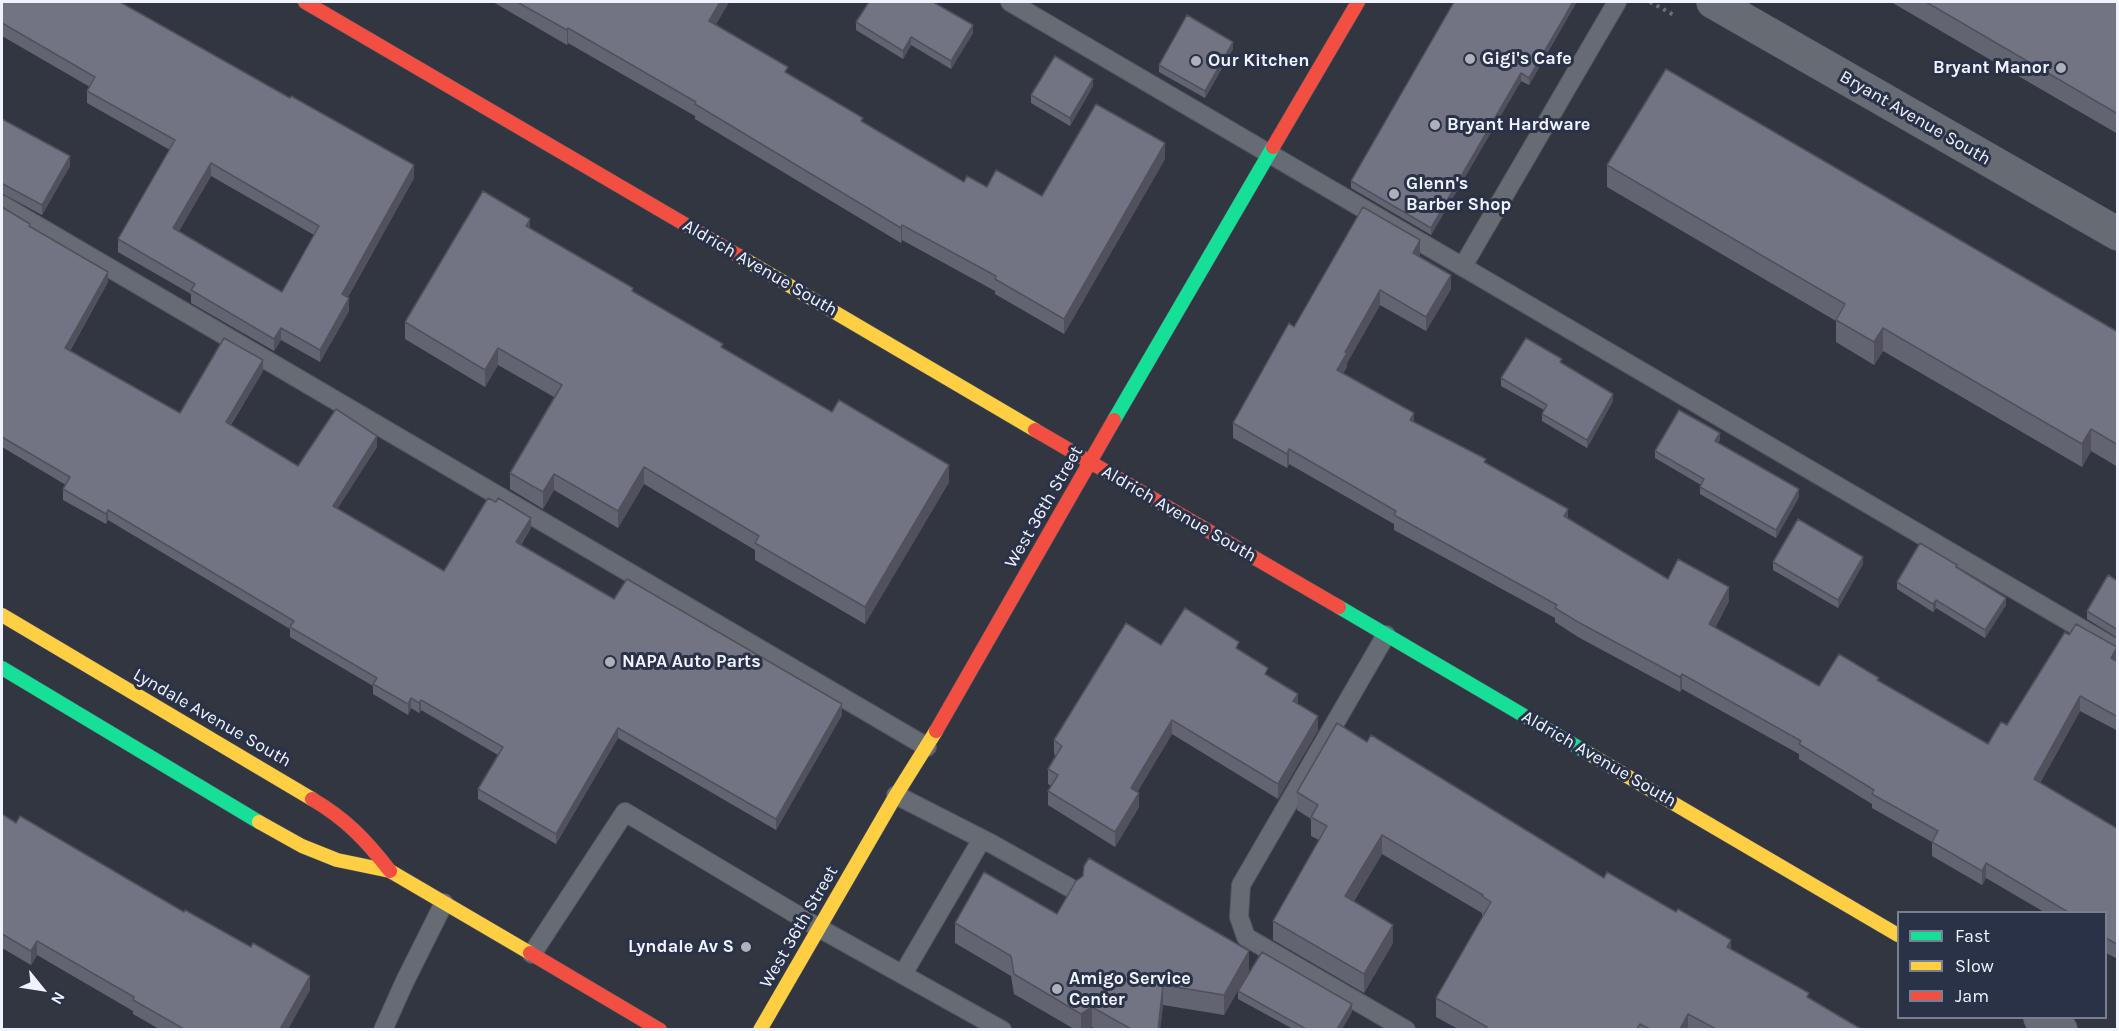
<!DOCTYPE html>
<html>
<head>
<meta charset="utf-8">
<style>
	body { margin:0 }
	#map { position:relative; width:2119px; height:1031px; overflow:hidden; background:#313641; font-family:Karla,sans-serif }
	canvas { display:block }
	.frame { position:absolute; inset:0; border:3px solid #eef3ff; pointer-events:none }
	.legend { position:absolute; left:1897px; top:911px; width:210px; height:108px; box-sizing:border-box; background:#2a3248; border:2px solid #787f91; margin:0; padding:8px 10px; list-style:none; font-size:18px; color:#eef3ff }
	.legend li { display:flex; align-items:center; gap:12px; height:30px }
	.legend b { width:30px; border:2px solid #787f91 }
	.north { position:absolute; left:12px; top:959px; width:60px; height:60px; -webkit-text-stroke:4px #2a3248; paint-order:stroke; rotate:120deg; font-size:16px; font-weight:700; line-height:24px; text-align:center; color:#eef3ff }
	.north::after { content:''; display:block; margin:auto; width:21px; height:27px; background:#eef3ff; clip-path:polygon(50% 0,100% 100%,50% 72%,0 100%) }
</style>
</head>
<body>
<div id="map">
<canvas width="2119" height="1031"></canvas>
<div class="frame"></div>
<ul class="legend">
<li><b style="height:8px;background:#16e098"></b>Fast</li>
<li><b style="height:8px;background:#ffcf43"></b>Slow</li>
<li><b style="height:8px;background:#f24e42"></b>Jam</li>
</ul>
<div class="north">N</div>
</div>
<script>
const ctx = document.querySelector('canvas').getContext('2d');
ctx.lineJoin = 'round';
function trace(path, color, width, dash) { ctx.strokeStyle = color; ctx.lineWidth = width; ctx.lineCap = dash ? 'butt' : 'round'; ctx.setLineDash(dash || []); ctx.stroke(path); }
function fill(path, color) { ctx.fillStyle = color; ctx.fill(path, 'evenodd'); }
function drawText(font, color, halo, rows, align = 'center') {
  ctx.font = font + ' Karla,sans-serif'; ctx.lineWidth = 6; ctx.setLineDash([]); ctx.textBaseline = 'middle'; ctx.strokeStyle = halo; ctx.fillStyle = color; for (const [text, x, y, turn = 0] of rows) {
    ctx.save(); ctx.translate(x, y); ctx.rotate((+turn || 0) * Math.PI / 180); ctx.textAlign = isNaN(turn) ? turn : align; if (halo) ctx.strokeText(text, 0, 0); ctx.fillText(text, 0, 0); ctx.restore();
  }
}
const path = new Path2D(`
	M1650,2l24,13`);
const lane = new Path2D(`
	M1010,2l1108,648
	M2,205l925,542
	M1463,266l154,-264
	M1386,635l-145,250 -2,32 7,20 160,93
	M896,795l96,49 82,46
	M532,954l93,-142 194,116 183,102
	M903,974l79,-135
	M383,1030l22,-49 39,-78`);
const street = new Path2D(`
	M1713,2l405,232
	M2040,1018l21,12`);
const fast = new Path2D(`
	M1114,420l159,-273
	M1339,607l252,148
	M2,668l257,154`);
const slow = new Path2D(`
	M739,256l296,174
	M2,615l310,184
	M1591,755l307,180
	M259,822l43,24 35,14 53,11 140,82
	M760,1030l136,-235 40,-64`);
const jam = new Path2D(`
	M305,2l434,254
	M1273,147l85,-145
	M1035,430l304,177
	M936,731l178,-311
	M312,799c34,20 54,41 78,72
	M530,953l130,77`);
const wall = new Path2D(`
	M2,2l412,176 -66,119 1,14 -29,51 -39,-22 -7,11 -83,-48v-9l-73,-42v-13l52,-89 -83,-47v-12l3,-4 -88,-51zM211,176l103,59 -32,57 -103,-61z
	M493,2h236l-13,22 72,49 75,49 101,60 23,5 55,9 123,-37 -101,175 -69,-40v-3l-93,-51 -1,3 -206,-124v-3l-127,-73 -1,2z
	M1576,2v1l-47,82 -8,-4 -90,154 -80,-47v-7z
	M1891,2h227v132z
	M856,22l117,11 -22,36 -40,-24 -8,14 -47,-29z
	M1233,49l-28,49 -46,-26v-7z
	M1093,86l-23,40 -39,-23v-8z
	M2,119l68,47 -28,49 -39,-21z
	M1607,165l511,167v135l-27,-16 -9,16 -199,-116 -9,14 -38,-23v-21l-229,-134z
	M2,207l106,75 -38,69 110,62 83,-42 -32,54 67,41 79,-19 -40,61 107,63 87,-43 -10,17 93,54 228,116 -66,115 -158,-92 -62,106 -78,-45v-10l20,-34 -77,-45 -2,3 -8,-5 -3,7 -35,-21v-8l-83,-49v-8l-182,-109 -2,4 -43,-24v-11l3,-4 -64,-38z
	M530,229l103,62 90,57 226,134 -84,142 -110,-64v-10l-111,-66 -26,44 -64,-38 -11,19 -33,-20v-16l44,-76 -56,-32 -13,22 -80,-48v-17z
	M1420,255l-1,1 32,33 -25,42 -46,-26 -33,58v4l-4,6 71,49 72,41 82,56 100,60 61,22 -14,27 104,58 60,-5 109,63 19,-19 62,-90 48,12 1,84 -38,-20 -40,72 78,46v130l-12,-6v-41h-62l-58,-34 -4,7 -50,-29v-14l-60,-34v-4l-73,-45v-5l-117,-65 -2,3 -102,-55 -23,-15v-4l-161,-88v-6l-105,-60 -2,4 -54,-30v-15l61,-96z
	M1562,364l51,37 -26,47 -45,-27v-7l2,-4 -43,-24v-8z
	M1720,440l-2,3 81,54 -23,41 -76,-44v-7l1,-2 -46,-27v-7z
	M1773,562l90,2 -25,44 -65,-38z
	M1957,568l49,37 -21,33 -49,-30 -3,4 -36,-23v-7z
	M2118,581v57l-31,-19v-8z
	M1161,645l107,31 30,28 20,26 -40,69 -106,-65 -35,58 2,15 -24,40 -67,-42v-14l3,-5 -3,-2v-15l8,-13 -2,-2v-14z
	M1367,742l364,208 130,79h-403l-22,-12v-19l47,-82 -1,-1v-2l-100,-59 -28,47 39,42 -29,50 -91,-53v-19l46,-81 -8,-4v-17l-14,-9v-18z
	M2,814l308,176 -22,39h-129l-26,-15v-3l-96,-56 -6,10 -29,-17z
	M955,923l294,48 -25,44 -61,-10 -3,24h-64l-4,-2 -5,2h-13l-60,-35 -3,-18 -56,-33z
	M1238,991l114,21 -10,17h-49l-55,-30z`);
const shadedWall = new Path2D(`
	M720,2h9l-20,34v-15z
	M1573,2h3v1l-47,82v-7z
	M973,25v8l-22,36v-8z
	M568,28v15l-1,2v-15z
	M911,37v8l-8,14v-8z
	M1233,42v7l-28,49v-7z
	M1521,73v8l-90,154v-7z
	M1093,79v7l-23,40v-8z
	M1165,143v16l-101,175v-15z
	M70,156v10l-28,49v-10z
	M211,163v13l-38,65v-13z
	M414,165v13l-72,129v-13z
	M2,184h1v10h-1z
	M530,219v17l-4,-10z
	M902,225v15l-1,3v-15z
	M1420,240v15l-7,12v-14z
	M108,272v10l-43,77v-11z
	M1451,275v14l-25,42v-14z
	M1380,290v15l-33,58v4l-10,17v-14l8,-18z
	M349,298v13l-29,51v-12z
	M281,328v12l-7,11v-12z
	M1883,328v23l-9,14v-23z
	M498,348v17l-13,22v-17z
	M263,360v11l-37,61v-10z
	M1613,394v7l-26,47v-8z
	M1414,413v14l-4,-7z
	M2091,429v22l-9,16v-23z
	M1720,433v7l-5,9v-8z
	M377,436v11l-44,69v-10z
	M1289,449v15l-2,4v-14z
	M949,465v17l-84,142v-17z
	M644,467v17l-26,44v-17z
	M554,474v16l-11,19v-17z
	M1799,489v8l-23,41v-8z
	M1568,509v14l-4,-7z
	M108,510v10l-2,4v-10z
	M531,518v10l-15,24v-10z
	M1863,557v7l-25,44v-8z
	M1729,587v14l-20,38v-15z
	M2006,598v7l-21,33v-8z
	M1936,600v8l-3,4v-8z
	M2117,647v14l-6,-3z
	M1682,674v15l-2,3v-15z
	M1298,694v14l-5,-7z
	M2080,696v15l-46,83v-15z
	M411,698v10l-3,7v-11z
	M421,700v10l-2,3v-10z
	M842,704v11l-66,115v-11z
	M1318,716v14l-40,69v-15z
	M1172,720v14l-41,69v-15z
	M618,728v10l-62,106v-10z
	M1139,793v14l-24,40v-15z
	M1382,835v19l-37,61v-19z
	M1986,863v15l-4,7v-14z
	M1393,925v18l-29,50v-19z
	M1731,940v18l-4,-11z
	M37,941v14l-6,10v-14z
	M1249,951v20l-25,44v-20z
	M310,976v14l-22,39h-8z
	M1163,985v20l-3,24h-2z
	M1352,1004v8l-10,17h-5z
	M1092,1007v20l-5,2h-6v-15z
	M1688,1014v15h-8z`);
const building = new Path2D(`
	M2,2h118l170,96 1,-2 123,69 -72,129 7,4 -29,52 -39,-22 -7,11 -83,-49 4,-6 -77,-45 57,-99 -88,-49 8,-14 -93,-54zM211,163l108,63 -37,66 -109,-64z
	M517,2h203l-11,19 79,46 -3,5 78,46 -2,3 103,61 3,-6 20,11 9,-17 46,26 54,-92 69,39 -101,176 -69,-40 1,-3 -94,-51 -1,3 -206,-124 1,-2 -128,-74 -1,2z
	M869,2h64l40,23 -22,36 -40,-24 -8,14 -47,-29z
	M1454,2h119l-44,76 -8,-5 -90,155 -80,-47z
	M1926,2h192v112z
	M1187,15l46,27 -28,49 -46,-26z
	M1055,56l38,23 -23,39 -39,-23z
	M1666,69l452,263v113l-27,-16 -9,15 -199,-116 -9,14 -38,-22 9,-16 -238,-139z
	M2,119l68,37 -28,49 -39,-21h-1z
	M483,191l47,28 -4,7 107,62 -1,3 91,53 -2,3 111,65 7,-12 110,65 -84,142 -110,-64 4,-7 -115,-69 -26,44 -64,-37 -11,18 -33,-19 52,-88 -64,-37 -13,22 -80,-48z
	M2,207l28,17 -1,2 79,46 -43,76 115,65 44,-75 39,22 -37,62 72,44 38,-57 41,27 -44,70 111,65 44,-73 8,4 2,-4 33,20 -15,24 98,57 13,-20 215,125 -66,115 -158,-91 -62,106 -78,-45 25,-42 -82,-47 -2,3 -8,-5 -3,6 -35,-20 4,-6 -87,-51 4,-6 -186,-111 -2,4 -43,-25 7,-12 -68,-40z
	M1363,207l57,33 -7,13 38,22 -25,42 -46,-27 -35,62 2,1 -10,17 77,43 -4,7 76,39 -2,3 84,47 -4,7 104,63 10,-20 51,28 -20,37 110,62 20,-32 40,24 -2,2 111,64 13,-22 6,3 58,-93 4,3 7,-11 41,23 -6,11 7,4v55l-38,-21 -46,83 84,50v116l-12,-7v-26h-38l-82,-49 -4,8 -50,-29 6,-11 -66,-37 2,-4 -75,-46 2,-3 -119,-67 -2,3 -102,-55 -23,-14 2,-3 -163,-90 2,-4 -107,-62 -2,5 -54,-31 56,-100 5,4z
	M1526,338l36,21 -2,3 53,32 -26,46 -45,-26 5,-9 -46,-27z
	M1679,410l41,23 -5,8 84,48 -23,41 -76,-43 4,-8 -49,-28z
	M1798,519l65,38 -25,43 -65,-38z
	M1920,543l37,22 -1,2 50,31 -21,32 -49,-30 -3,4 -36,-22z
	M2108,575l10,6v49l-31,-19z
	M1185,608l54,34 -3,6 32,20 -3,6 33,20 -5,7 25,15 -40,68 -106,-64 -41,68 8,5 -24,39 -67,-41 10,-16 -10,-6 14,-23 -8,-6 72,-117 35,22z
	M1337,723l30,19 4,-7 233,143 3,-6 69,40 2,-3 53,31 -4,7 82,46 -2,4 54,32h-145l-28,-15 -8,15h-30l-10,-5 -3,5h-152l2,-2 -51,-29 55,-96 -9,-6 1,-1 -101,-60 -37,61 48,29 -29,49 -91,-53 54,-95 -16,-9 7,-12 -21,-13z
	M2,814l14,9 4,-7 164,96 1,-2 66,37 2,-4 57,33 -30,53h-96l-51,-29 1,-3 -97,-56 -6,10 -29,-17z
	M1089,858l160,93 -25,44 -61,-10 -5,44h-27l-39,-22 -11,7 -67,-40 -3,-18 -56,-33 29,-51 73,42 19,-33 7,-5 1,-10z
	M1262,952l90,52 -15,25h-31l-68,-38z`);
const markers = [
	[1470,59,6,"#acb1bc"],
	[1196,61,6,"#acb1bc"],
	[2061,68,6,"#acb1bc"],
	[1435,125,6,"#acb1bc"],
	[1394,194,6,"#acb1bc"],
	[610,662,6,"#acb1bc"],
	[746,947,6,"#acb1bc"],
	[1057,989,6,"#acb1bc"]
];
const poiNames = [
	["Gigi's Cafe",1482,59],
	["Our Kitchen",1208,61],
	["Bryant Manor",2049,68,"right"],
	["Bryant Hardware",1447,125],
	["Glenn's",1406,184],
	["Barber Shop",1406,205],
	["NAPA Auto Parts",622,662],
	["Lyndale Av S",734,947,"right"],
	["Amigo Service",1069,979],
	["Center",1069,1000]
];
const streetNames = [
	["Bryant Avenue South",1915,118,30],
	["Aldrich Avenue South",760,268,30],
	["West 36th Street",1044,507,-60],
	["Aldrich Avenue South",1179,514,30],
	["Lyndale Avenue South",212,718,30],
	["Aldrich Avenue South",1599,759,30],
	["West 36th Street",799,927,-60]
];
trace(lane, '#51555e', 20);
trace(street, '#51555e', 34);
trace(fast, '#51555e', 15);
trace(slow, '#51555e', 15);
trace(jam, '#51555e', 15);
trace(path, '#6c7078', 4, [3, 4.5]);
trace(lane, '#676b74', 18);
trace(street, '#676b74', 33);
trace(fast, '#16e098', 14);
trace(slow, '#ffcf43', 14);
trace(jam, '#f24e42', 14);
fill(wall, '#636471');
fill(shadedWall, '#50515c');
fill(building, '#737483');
trace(building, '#50515c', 1.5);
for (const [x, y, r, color] of markers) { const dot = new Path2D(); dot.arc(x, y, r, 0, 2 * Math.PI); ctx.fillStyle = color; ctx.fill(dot); trace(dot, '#2a3248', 2); }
drawText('bold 18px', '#eef3ff', '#2a3248', poiNames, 'left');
drawText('18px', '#eef3ff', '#2a3248', streetNames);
</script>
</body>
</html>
